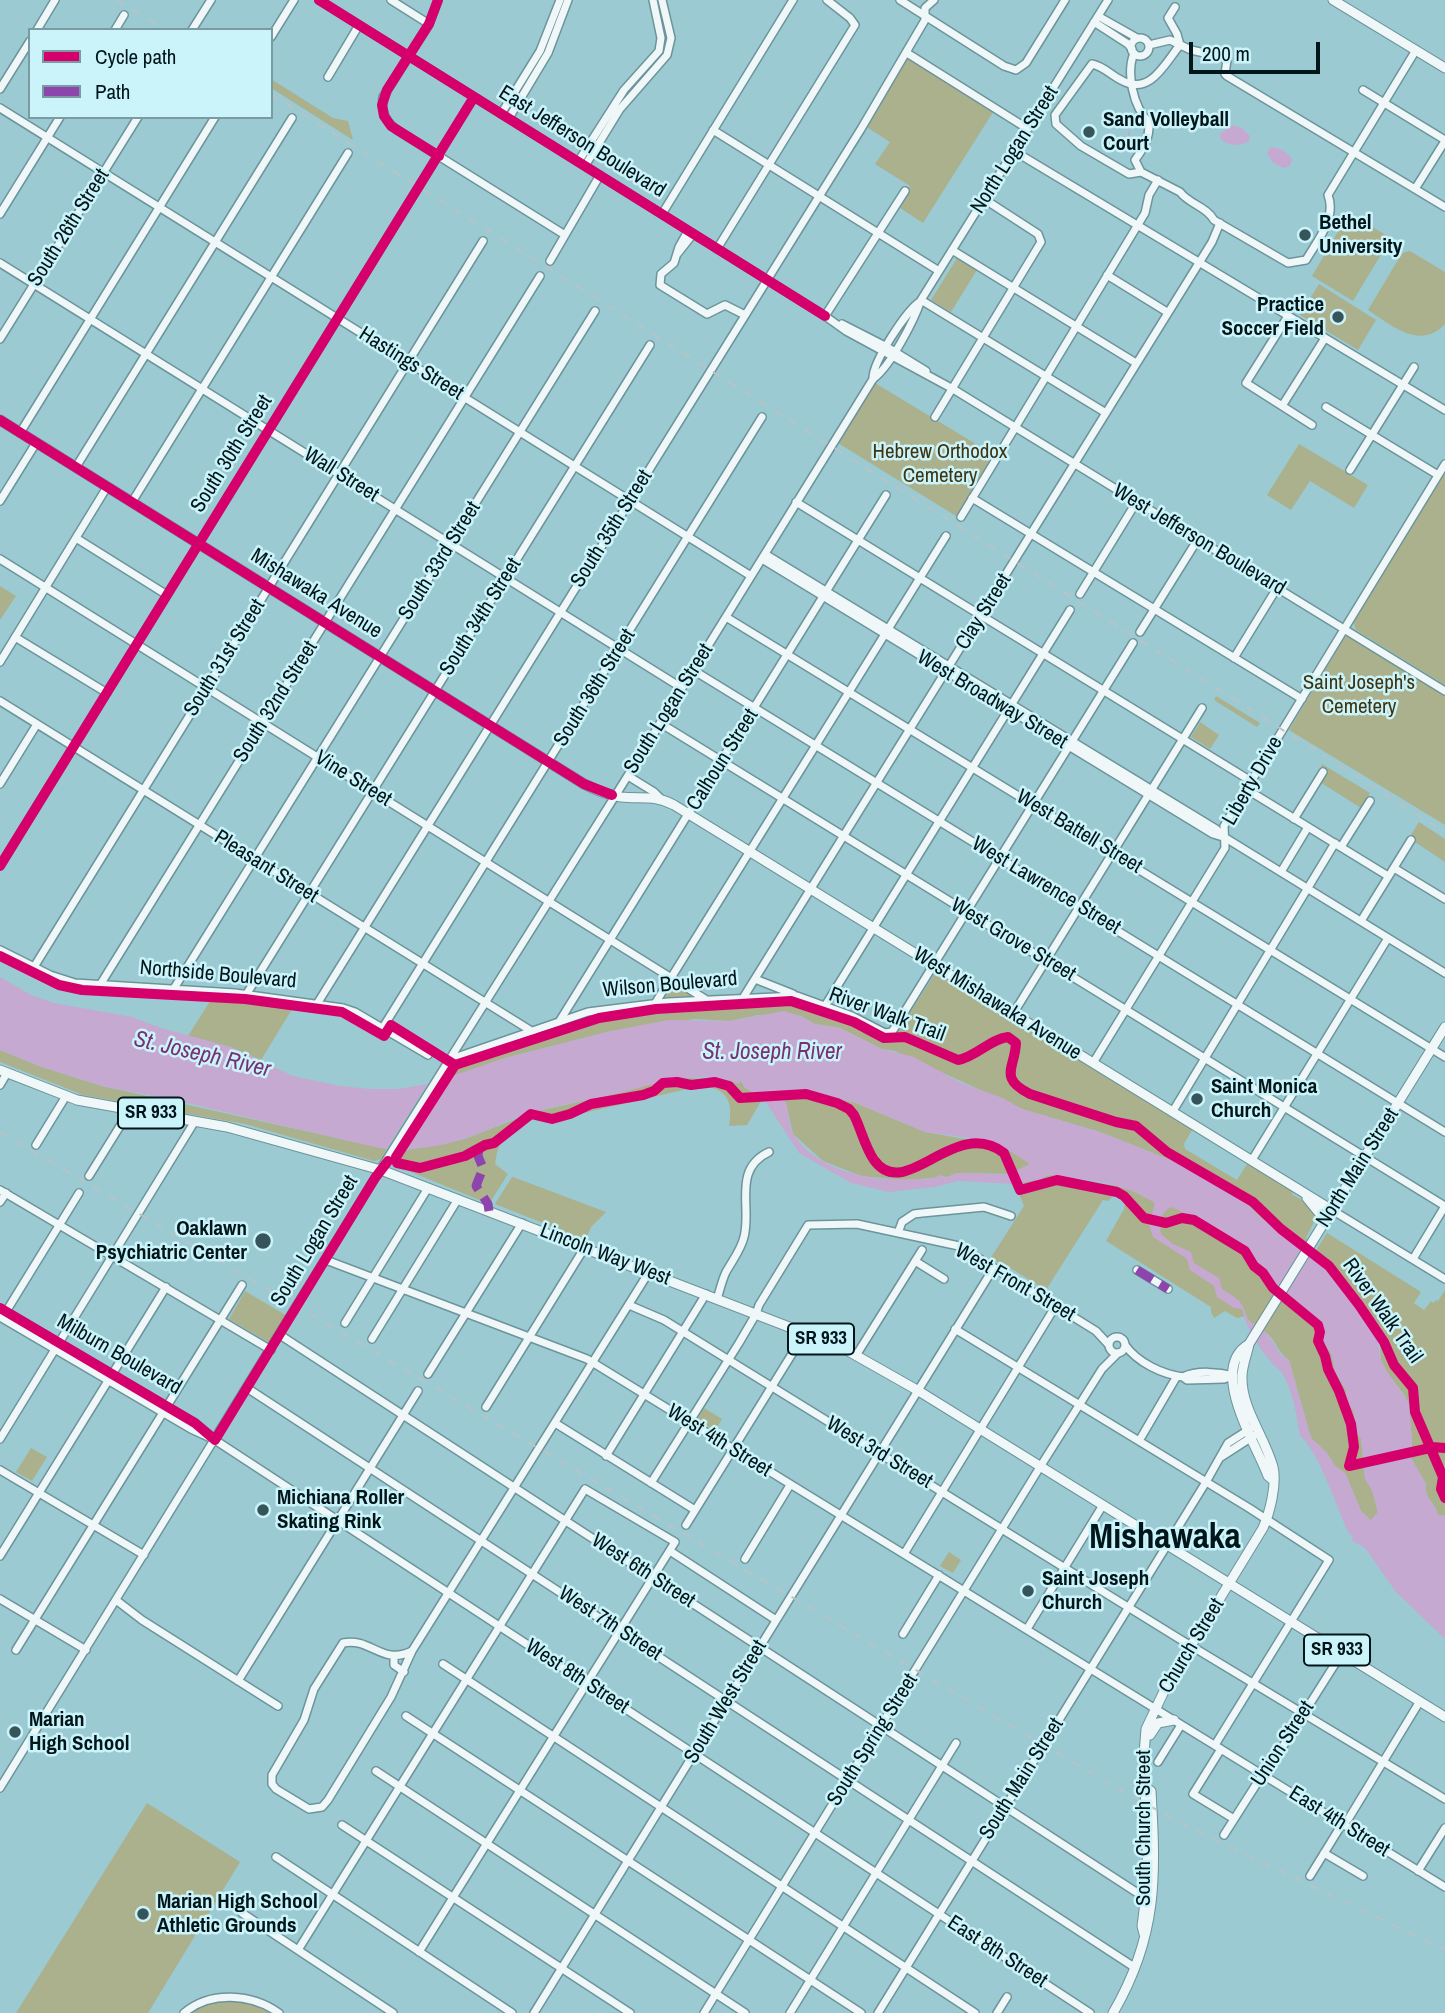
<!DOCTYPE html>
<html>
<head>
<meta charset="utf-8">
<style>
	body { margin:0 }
	#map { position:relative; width:1445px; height:2013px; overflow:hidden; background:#9bcad2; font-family:"Archivo Narrow",sans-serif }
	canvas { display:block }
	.legend { position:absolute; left:28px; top:28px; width:245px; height:91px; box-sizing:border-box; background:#cbf3fa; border:2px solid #7a9ba1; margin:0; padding:9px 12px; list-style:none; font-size:21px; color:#00161b }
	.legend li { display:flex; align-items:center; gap:14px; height:35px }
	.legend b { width:35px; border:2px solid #7a9ba1 }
	.scale { position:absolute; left:1189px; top:42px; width:131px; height:32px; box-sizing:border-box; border:4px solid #00161b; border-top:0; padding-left:9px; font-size:21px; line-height:24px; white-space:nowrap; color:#00161b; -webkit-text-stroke:5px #cbf3fa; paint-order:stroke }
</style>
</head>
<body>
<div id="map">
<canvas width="1445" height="2013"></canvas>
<ul class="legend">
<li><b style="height:9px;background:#d6006c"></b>Cycle path</li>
<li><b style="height:9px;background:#8e44ad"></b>Path</li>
</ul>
<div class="scale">200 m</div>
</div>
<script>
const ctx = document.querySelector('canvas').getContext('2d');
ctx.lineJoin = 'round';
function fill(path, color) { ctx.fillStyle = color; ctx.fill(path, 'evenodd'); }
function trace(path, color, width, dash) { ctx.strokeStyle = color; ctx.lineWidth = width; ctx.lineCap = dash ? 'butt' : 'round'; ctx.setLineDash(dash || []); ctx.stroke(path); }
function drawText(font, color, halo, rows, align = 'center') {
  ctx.font = font + ' "Archivo Narrow",sans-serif'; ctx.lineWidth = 5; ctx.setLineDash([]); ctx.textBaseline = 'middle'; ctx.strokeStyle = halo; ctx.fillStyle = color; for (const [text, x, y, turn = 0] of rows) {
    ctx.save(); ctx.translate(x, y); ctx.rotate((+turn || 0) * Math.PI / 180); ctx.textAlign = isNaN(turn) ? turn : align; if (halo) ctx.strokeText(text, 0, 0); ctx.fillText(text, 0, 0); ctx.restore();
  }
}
const green = new Path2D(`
	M909,56l86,53 -72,114 -26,-17 13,-20 -35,-22 15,-22 -25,-16z
	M271,79l62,39 15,3 5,19 -82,-52z
	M1349,213l42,25 -38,63 -41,-25z
	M1410,251l35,21v52c-25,27 -54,1 -77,-14l34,-57z
	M957,258l20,12 -26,42 -20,-12z
	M1319,284l57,36 -18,30 -58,-35z
	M875,383l119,72 -38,61 -118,-73z
	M1299,444l69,41 -14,23 -44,-27 -19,29 -24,-15z
	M1445,473v212l-89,-55 -3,-9z
	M0,586l16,10 -16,24z
	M1349,636l96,59v130l-156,-95 56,-93z
	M1216,696l44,27 -3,4 -43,-27z
	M1200,722l19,13 -9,14 -19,-12z
	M1322,764l48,29 -9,15 -41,-26 6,-10 -6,-3z
	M1419,822l26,17v23l-36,-24z
	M936,972l256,158 -8,14 1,5 52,31 12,-19 42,28 2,6 15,8 9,13 -11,22 6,5 -7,10 -45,-36 -16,-16 -71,-40 -73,-29 -78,-23 -127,-58 -13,-2 -42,-21 -25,-4 -14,-8 -43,-1 -28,6 -35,-2 -84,12 -106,27 -59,21 13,-19 130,-44 64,-10 142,-7 63,23 31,16 7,-3z
	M673,982l22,14 -29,1z
	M212,998l82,8 -33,54 -30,-13 -43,-11z
	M0,1050l42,17 60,19 285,63 -6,10 -7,2 -129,-37 -162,-29 -83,-33z
	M690,1078l51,3 4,6 18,11 -16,27 -18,1c5,-26 -4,-41 -33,-39l-151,35 -12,-6c-4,3 -8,9 -12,12 -20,12 -22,12 -26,36l13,10 -19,30 -90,-37 -1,-10 4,-6 63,-12 68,-27 77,-17 55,-15z
	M806,1090l50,13 69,29 46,8c16,-2 47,13 59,24l-20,10 -52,-1 -11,4 -42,3 -44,-4 -38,-15 -30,-27 -7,-31 -6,-9 2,-3z
	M1051,1175l66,11 16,5 23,12 23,6 68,41 24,32 49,43 4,17 8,13 3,17 11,18 1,12 7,8 3,23 4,6 4,39 7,12 6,22 -7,9 -10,-10 -16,-38 -10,-7 -8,-13 -16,-15 -22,-78c-12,-8 -12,-17 -21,-26 -8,-7 -17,-8 -22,-18l-9,2 -12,-7 -11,7 -3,-6v-5l-105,-66 18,-32 1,-6 -5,-6 -7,-1 -5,5 -5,-1 -57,90 -39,-24 -17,-7 34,-53 -9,-22z
	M512,1177h1l93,35 -15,15 -5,13 -91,-36z
	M1327,1233l94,59 -7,11 10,7 7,-9 2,2 3,-3 2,1 7,-11v226l-7,-1c-2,-12 -15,-17 -12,-31l-15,-26 1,-21 -7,-41 -18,-24 -6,-12 -1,-16 -44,-65 -24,-22z
	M245,1291l42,25 -17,27 -41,-24z
	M704,1408l18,11 -7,12 -18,-11z
	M31,1448l16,9 -15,24 -16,-9z
	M949,1552l12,8 -8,13 -13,-7z
	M147,1803l93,59 -92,151h-132z
	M227,2000l24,2 24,11h-84l16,-9z`);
const water = new Path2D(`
	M1232,125l10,3 8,8 -1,5c-10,6 -20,5 -29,-2v-5z
	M1269,148c9,-2 19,4 23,12l-2,6 -6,2 -11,-5 -6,-9z
	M0,977l31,18 23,8 78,14 29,11 70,19 62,29 47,10 30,3h28l30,-5 77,-26 106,-27 57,-11 62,1 54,-10 17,5 14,8 25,4 42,21 32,8 45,25 44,16 19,11 78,23 73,29 71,40 16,16 62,47 14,15 41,60 4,21 6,12 22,31 3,34 -1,21 15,26c-3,14 10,19 12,31l7,1v123l-49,-47 -31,-44 -14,-8 2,-3 -5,-5c-11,-24 -30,-82 -48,-96 -4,-22 -6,-43 -18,-63 -3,-5 -8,-6 -11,-11 -12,-15 -26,-35 -29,-53l-8,-1 -17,-11 -3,-11 -24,-16 -3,-11 -34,-22 -4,-13 6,-21c-29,-21 -70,-23 -104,-28l-6,1 -6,6 -2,-2 -22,4 -57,-3 -23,6 -46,5 -38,-9 -52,-30 -36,-55 -18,-10 -4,-7 -3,3c-33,-19 -97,4 -131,12 -24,5 -49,9 -73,16 -25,6 -47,20 -70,27 -28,9 -57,12 -85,9l-205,-48 -72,-14 -60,-19 -42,-17zM806,1090l50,13 69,29 54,7 26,9 25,16 -20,10 -52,-1 -11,4 -7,-2c-8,5 -18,4 -27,4 -40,3 -95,-7 -119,-44 -6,-9 -4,-22 -8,-32 -2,-3 -4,-6 -6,-9l3,-3zM1172,1207l28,14 47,29 24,32 49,43 4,17 8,13 3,17 11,18 1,12 6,8 4,23 4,6 4,40 7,11 6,22 -7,8 -10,-9 -16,-38 -10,-7 -8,-13 -16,-15 -22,-78 -9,-6 -12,-20 -20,-14c-6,-19 -8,-20 -26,-31l-3,-11 -25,-15 -3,-11 -18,-8 -12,-10c-2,-11 0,-23 11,-27z`);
const pier = new Path2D(`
	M449,1075l-49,79 -15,-2 45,-72z`);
const stream = new Path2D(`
	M1129,132v8h7`);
const minor = new Path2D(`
	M319,0l506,316 21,15 107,58 492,302
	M391,0l38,24
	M438,0l-9,24 -46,73c-2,15 2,24 14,33l168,105
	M900,0l104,66 12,4 10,-7 39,-63
	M1098,16l39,22
	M1094,22l34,22 4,5
	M37,30l18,-30
	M115,30l9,-15
	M192,30l19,-30
	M271,37l23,-37
	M1131 47a9 9 0 1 1 18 0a9 9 0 1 1-18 0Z
	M1149,45l21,-5 21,10 32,7 4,3 -2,14 2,2 218,131
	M907,53l121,76
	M1134,53c-8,20 -1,54 15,69 1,15 -5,26 -14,38l6,12 39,20c9,12 27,15 34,28l74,43 18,-3c11,-19 31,-42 22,-65l88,-145
	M328,77l31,-52
	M0,89l30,-48
	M1363,90l82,50
	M0,108l751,468
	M501,114l39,-63 20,-51
	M509,118l39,-65 20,-53
	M713,130l226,141
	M1014,151l431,259
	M578,162l46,-72 35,-39 2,-13 -8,-38
	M585,166l35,-57 47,-54 4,-17 -9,-38
	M1141,172l-12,2 -48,-28 -25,-22 -1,-9 37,-51c11,2 19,11 29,16 29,17 44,-17 59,-35l-3,-11 -9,-16 7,-11
	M1415,189l30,-48
	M0,214l60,-97
	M662,214l131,-214
	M688,231l-9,16 -5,16 -13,11 -1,11 47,29 18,-9 20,10
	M717,249l138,-224 -5,-7 -23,-18
	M952,250l184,113
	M678,253l15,-19
	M550,261l50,-86
	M0,263l682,425
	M1107,275l60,37
	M921,300l185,113
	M825,316l80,-125
	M1288,316l-42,67 66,42
	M842,324l45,23 39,24
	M0,339l138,-222
	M873,379c-1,-16 34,-70 48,-78
	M1282,406l43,-68
	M1326,407l112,68
	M935,417l106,-175 -3,-8 -54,-35
	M20,433l195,-316
	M76,467l216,-349
	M1350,470l64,-103
	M972,498l330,201
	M0,501l36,-58
	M132,502l216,-349
	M796,502l455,279
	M961,517l184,-304 4,-18 9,-15
	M76,538l91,57
	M765,554l451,275 8,8 221,136
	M0,559l705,440
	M762,559l451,275 10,3
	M1080,594l57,-93
	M726,617l719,440
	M1140,632l58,-93
	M15,637l92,56
	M1234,658l43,-70
	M0,662l107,-175
	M693,670l752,462
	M0,701l533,331
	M660,723l785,483
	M628,776l26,16 7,7
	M0,784l37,-60
	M1246,789l142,87
	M1294,819l29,-47
	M1341,847l29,-46
	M0,866l474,-769
	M1394,868l51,31
	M1281,872l27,-45
	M1361,921l50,-81
	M0,950l50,25 25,8 160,10 108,15 12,4 73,43
	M34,967l449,-726
	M755,979l38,15
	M100,985l440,-709
	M173,990l422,-679
	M246,995l404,-650
	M743,998l469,-756 8,-19
	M656,1002l290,-466
	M317,1004l544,-875 64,-109v-12l9,-8
	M825,1006l245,-396
	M1013,1014l189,-306
	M559,1022l327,-527
	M382,1029l380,-612
	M451,1059l137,-47 80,-10 129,-6 55,20 33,17 7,-1 241,-389
	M1093,1063l132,-215 -1,-22 221,-362
	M0,1085l7,-12
	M1173,1111l162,-268
	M36,1145l30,-49
	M1252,1160l136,-222
	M89,1176l41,-66
	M0,1190l271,160
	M0,1202l6,-9
	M1332,1210l113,69
	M898,1233l4,-11 12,-8 8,-1 62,-6 27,9
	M1413,1259l32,-53
	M326,1260l261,99 858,528
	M915,1261l29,18
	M1137,1270l31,19
	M717,1299c3,-9 5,-19 9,-27 6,-11 15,-22 18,-35 8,-29 -12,-68 25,-85
	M629,1305l35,15 514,318 267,161
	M0,1308l195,115 17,14
	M4,1315l75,-122
	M0,1317l191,112 24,11 875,573
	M345,1323l83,-135
	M955,1329l294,179 80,52 -114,185
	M280,1335l856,557
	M1109 1345a8 8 0 1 1 16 0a8 8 0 1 1-16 0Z
	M372,1339l86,-140
	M1125,1345c13,18 37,29 58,32l4,3 37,-1 9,-3
	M857,1354l65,-104
	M428,1374l94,-151
	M1183,1377c14,-7 36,-5 51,-1
	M247,1388l887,579
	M486,1407l99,-160
	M555,1423l140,87
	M0,1439l195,-318
	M1139,1441l38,-65
	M606,1456l100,-162
	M1221,1457l34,-22
	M0,1470l144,85
	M651,1483l88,-140 17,-29 3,-9 49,-80 49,-1 102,22 137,85 13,14
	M686,1525l119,-192
	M670,1551l106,69
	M904,1554l151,-247
	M0,1556l166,-269
	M745,1559l45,-74
	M0,1599l86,51
	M116,1600l26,20 136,86
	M1027,1629l76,-124
	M903,1634l36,-59
	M16,1650l226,-365
	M412,1651c-30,15 -41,-14 -69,-8l-29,46 -10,31 -32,55v9l4,5 33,20 13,-2 6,-7 63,-103 21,-46 237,-379
	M394,1657v8l10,7
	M443,1664l532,349
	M238,1681l180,-290
	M406,1716l455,297
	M1221,1749l-28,45 41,25
	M1158,1762l23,-37
	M376,1771l369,242
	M0,1788l375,-610 247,-393 251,-406c17,-12 41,-58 48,-79l187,-300
	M342,1825l288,188
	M1224,1835l35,-55 9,-10 74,-117
	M1324,1853l39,23
	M276,1857l236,156
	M1418,1871l27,-43
	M1310,1876l29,-47 10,-11 71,-117
	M242,1913l151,100
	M298,1950l287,-461 90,53 -256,410
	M184,2013c27,-23 68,-19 95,0
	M534,2013l459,-744
	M704,2013l336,-546 62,-98 16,-16
	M790,2013l166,-270
	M878,2013l328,-531 22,-39 22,-14
	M997,2013l10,-16`);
const major = new Path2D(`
	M1333,0l112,68
	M0,420l584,364c12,6 23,11 37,13 20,2 35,-2 53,8l658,405
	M0,1070l77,30 150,27 154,43 460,177 76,43 528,327
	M1307,1198l13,16 4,9
	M1273,1480l-5,-4c-11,-31 -61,-107 -19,-132l196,-317
	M1150,1735l8,-12 16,-3
	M1144,1934l-2,-8 6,-47 -4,-125 2,-25 21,-44 96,-157c7,-16 14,-44 10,-61 -8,-30 -32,-59 -31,-90 0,-12 5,-22 7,-33
	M1113,2013c45,-77 43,-137 38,-222`);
const rail = new Path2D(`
	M117,0l47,30
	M271,94l1174,738
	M0,1132l1122,659 61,33 262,126`);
const quiet = new Path2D(`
	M479,1148l-1,8 5,12 -7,18 12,18 1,7
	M1137,1270l31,19`);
const cycleway = new Path2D(`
	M319,0l506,316
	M438,0l-9,24 -42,66 -5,15 2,11 7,10 48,30
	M0,420l584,364 28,11
	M0,866l474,-769
	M0,956l59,29 23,5 163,9 97,13 42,24 7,-11 64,40
	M0,1308l195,115 20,17
	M215,1440l160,-262 13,-17
	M1445,1448l-13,-1 -2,1 -81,18 5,-19 -3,-23 -12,-33 -11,-22 -3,-13 -7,-15 2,-9 -2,-7 -45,-37 -10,-15 -9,-7 -9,-15 -51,-31 -12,-2 -16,5 -22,-5 -20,-22 -7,-4 -60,-12 -37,10 -16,-37c-50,-38 -98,51 -130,7 -9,-13 -13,-31 -20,-45l-5,-6 -12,-6 -31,-9 -66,4 -11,-12 -14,-4 -24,3 -14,-3 -14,1 -9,8 -11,4 -52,9 -21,10 -18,5 -21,-5 -37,29 -9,2 -20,11 -45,12 -23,-5 -1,-6 59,-92 144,-47 57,-9 135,-8 63,21 30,16 21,-1 53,23c18,-3 32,-21 50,-23l8,6c-1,25 -18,35 14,51l86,28 20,4 31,26 86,50 28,27 48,37 30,39 25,37 10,23 19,23 2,24 28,65 -2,12 4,9`);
const markers = [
	[1089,132,7,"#36555b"],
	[1305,235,7,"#36555b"],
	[1338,317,7,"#36555b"],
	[1197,1099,7,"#36555b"],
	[263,1241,9,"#36555b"],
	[263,1510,7,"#36555b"],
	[1028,1591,7,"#36555b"],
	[15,1732,7,"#36555b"],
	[143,1914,7,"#36555b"]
];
const shields = [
	[151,1113,66],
	[821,1339,66],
	[1337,1650,66]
];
const shieldNames = [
	["SR 933",151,1113],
	["SR 933",821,1339],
	["SR 933",1337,1650]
];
const poiNames = [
	["Sand Volleyball",1103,120],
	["Court",1103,144],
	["Bethel",1319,223],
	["University",1319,247],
	["Practice",1324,305,"right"],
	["Soccer Field",1324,329,"right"],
	["Saint Monica",1211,1087],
	["Church",1211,1111],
	["Oaklawn",247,1229,"right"],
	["Psychiatric Center",247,1253,"right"],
	["Michiana Roller",277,1498],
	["Skating Rink",277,1522],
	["Saint Joseph",1042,1579],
	["Church",1042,1603],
	["Marian",29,1720],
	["High School",29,1744],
	["Marian High School",157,1902],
	["Athletic Grounds",157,1926]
];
const streetNames = [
	["East Jefferson Boulevard",582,142,32],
	["North Logan Street",1015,150,-58],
	["South 26th Street",69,228,-58],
	["Hastings Street",411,364,32],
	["South 30th Street",232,454,-58],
	["Wall Street",341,475,32],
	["South 35th Street",612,529,-58],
	["West Jefferson Boulevard",1199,540,31],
	["South 33rd Street",440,561,-58],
	["Mishawaka Avenue",316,594,32],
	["Clay Street",984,612,-58],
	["South 34th Street",481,617,-58],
	["South 31st Street",225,658,-58],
	["South 36th Street",595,688,-58],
	["West Broadway Street",992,700,31],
	["South 32nd Street",276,702,-58],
	["South Logan Street",669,709,-58],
	["Calhoun Street",723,760,-58],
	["Vine Street",353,779,32],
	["Liberty Drive",1253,781,-60],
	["West Battell Street",1079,832,31],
	["Pleasant Street",266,867,32],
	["West Lawrence Street",1046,886,31],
	["West Grove Street",1013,940,31],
	["Northside Boulevard",218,975,5],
	["Wilson Boulevard",670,985,-5],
	["West Mishawaka Avenue",997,1004,32],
	["River Walk Trail",887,1015,20],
	["North Main Street",1358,1168,-58],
	["South Logan Street",315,1241,-59],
	["Lincoln Way West",605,1255,21],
	["West Front Street",1015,1283,30],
	["River Walk Trail",1382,1311,55],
	["Milburn Boulevard",119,1355,30],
	["West 4th Street",719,1441,32],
	["West 3rd Street",879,1453,31],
	["West 6th Street",643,1571,33],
	["West 7th Street",610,1624,33],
	["Church Street",1192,1646,-59],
	["West 8th Street",577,1677,33],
	["South West Street",726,1702,-59],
	["South Spring Street",873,1740,-58],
	["Union Street",1283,1744,-57],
	["South Main Street",1022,1779,-58],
	["East 4th Street",1339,1822,32],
	["South Church Street",1144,1828,-90],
	["East 8th Street",997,1952,33]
];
const parkNames = [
	["Hebrew Orthodox",940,452],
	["Cemetery",940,476],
	["Saint Joseph's",1359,683],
	["Cemetery",1359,707]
];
const waterNames = [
	["St. Joseph River",772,1053],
	["St. Joseph River",202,1055,13]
];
const townNames = [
	["Mishawaka",1165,1539]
];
fill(green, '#aab18c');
fill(water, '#c5a9d1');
fill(pier, '#9bcad2');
trace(stream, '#c5a9d1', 2);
trace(minor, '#6d949b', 10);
trace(major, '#6d949b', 11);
trace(minor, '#f0f7f8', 7);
trace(major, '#f0f7f8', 9);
trace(rail, '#b7c4c7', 2, [9, 9]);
trace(quiet, '#8e44ad', 9, [18, 9]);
trace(cycleway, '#d6006c', 10);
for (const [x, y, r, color] of markers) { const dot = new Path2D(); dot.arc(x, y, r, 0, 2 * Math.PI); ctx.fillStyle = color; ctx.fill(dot); trace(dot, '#cbf3fa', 2.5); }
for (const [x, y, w] of shields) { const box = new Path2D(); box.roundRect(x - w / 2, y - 15.5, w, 31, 5); ctx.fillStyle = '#cbf3fa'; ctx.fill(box); trace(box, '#00161b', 2); }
drawText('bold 19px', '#00161b', null, shieldNames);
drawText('bold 21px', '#00161b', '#cbf3fa', poiNames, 'left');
drawText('21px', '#00161b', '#cbf3fa', streetNames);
drawText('21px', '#3f3412', '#cbf3fa', parkNames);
drawText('italic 23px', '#783172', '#cbf3fa', waterNames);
drawText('bold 35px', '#00161b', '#cbf3fa', townNames);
</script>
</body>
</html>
